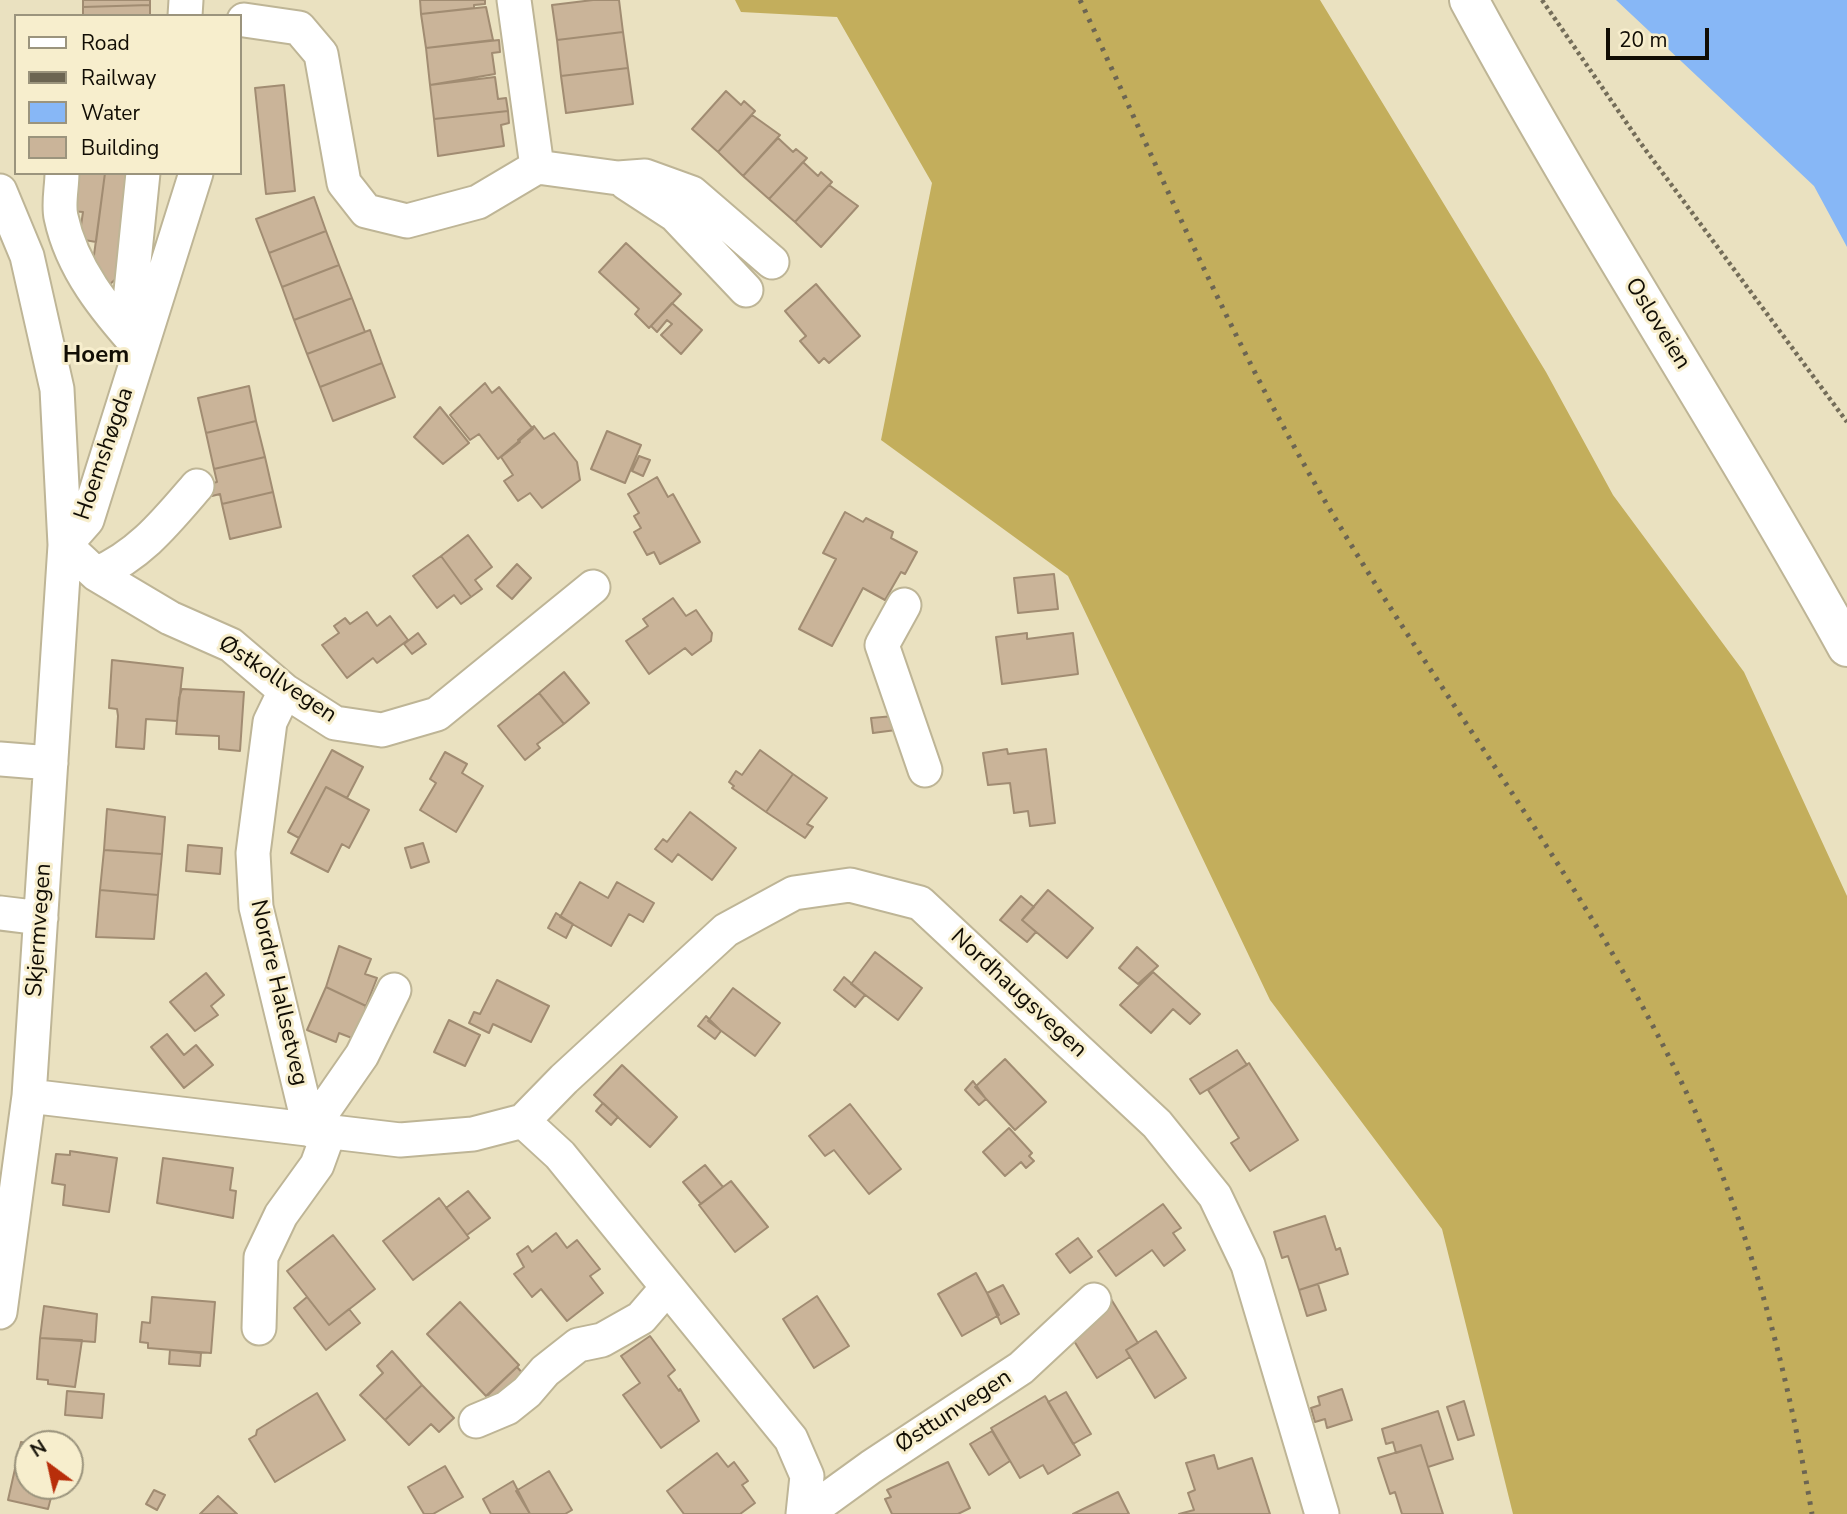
<!DOCTYPE html>
<html>
<head>
<meta charset="utf-8">
<style>
	body { margin:0 }
	#map { position:relative; width:1847px; height:1514px; overflow:hidden; background:#eae1c0; font-family:"Nunito Sans",sans-serif }
	canvas { display:block }
	.legend { position:absolute; left:14px; top:14px; width:228px; height:161px; box-sizing:border-box; background:#f7eecd; border:2px solid #9b947d; margin:0; padding:9px 12px; list-style:none; font-size:21px; color:#110d04 }
	.legend li { display:flex; align-items:center; gap:14px; height:35px }
	.legend b { width:35px; border:2px solid #9b947d }
	.north { position:absolute; left:14px; top:1430px; width:70px; height:70px; box-sizing:border-box; background:#f7eecd; border:2px solid #9b947d; border-radius:50%; rotate:327deg; font-size:19px; font-weight:700; line-height:28px; text-align:center; color:#110d04 }
	.north::after { content:''; display:block; margin:auto; width:24px; height:32px; background:#b82e0a; clip-path:polygon(50% 0,100% 100%,50% 72%,0 100%) }
	.scale { position:absolute; left:1606px; top:28px; width:103px; height:32px; box-sizing:border-box; border:4px solid #110d04; border-top:0; padding-left:9px; font-size:21px; line-height:24px; white-space:nowrap; color:#110d04; -webkit-text-stroke:5px #f7eecd; paint-order:stroke }
</style>
</head>
<body>
<div id="map">
<canvas width="1847" height="1514"></canvas>
<ul class="legend">
<li><b style="height:9px;background:#fff"></b>Road</li>
<li><b style="height:9px;background:#6c6552"></b>Railway</li>
<li><b style="height:19px;background:#87b7f6"></b>Water</li>
<li><b style="height:19px;background:#cab499"></b>Building</li>
</ul>
<div class="north">N</div>
<div class="scale">20 m</div>
</div>
<script>
const ctx = document.querySelector('canvas').getContext('2d');
ctx.lineJoin = 'round';
function fill(path, color) { ctx.fillStyle = color; ctx.fill(path, 'evenodd'); }
function trace(path, color, width, dash) { ctx.strokeStyle = color; ctx.lineWidth = width; ctx.lineCap = dash ? 'butt' : 'round'; ctx.setLineDash(dash || []); ctx.stroke(path); }
function drawText(font, color, halo, rows, align = 'center') {
  ctx.font = font + ' "Nunito Sans",sans-serif'; ctx.lineWidth = 6; ctx.setLineDash([]); ctx.textBaseline = 'middle'; ctx.strokeStyle = halo; ctx.fillStyle = color; for (const [text, x, y, turn = 0] of rows) {
    ctx.save(); ctx.translate(x, y); ctx.rotate((+turn || 0) * Math.PI / 180); ctx.textAlign = isNaN(turn) ? turn : align; if (halo) ctx.strokeText(text, 0, 0); ctx.fillText(text, 0, 0); ctx.restore();
  }
}
const forest = new Path2D(`
	M735,0h585l226,372 67,123 131,177 103,224v618h-334l-71,-285 -172,-229 -202,-424 -187,-136 51,-257 -95,-166 -96,-5z`);
const water = new Path2D(`
	M1616,0h231v247l-33,-61z`);
const building = new Path2D(`
	M83,0h67v5l-67,2z
	M420,0h65v4l-11,1v3l-53,6z
	M593,0h26l4,32 -66,8 -5,-35z
	M150,5v11h-67v-9z
	M486,7l7,33 -67,8 -5,-34z
	M623,32l5,36 -67,8 -4,-36z
	M499,40l1,12 -8,1 3,21 -65,11 -4,-37z
	M628,68l5,36 -67,9 -5,-37z
	M495,77l3,22 8,-1 2,13 -74,8 -4,-34z
	M284,85l11,106 -29,3 -11,-106z
	M726,91l15,14 3,-4 11,10 -37,41 -26,-23z
	M508,111l1,12 -8,2 3,21 -66,10 -4,-37z
	M752,115l28,20 -37,41 -25,-24z
	M778,138l15,14 3,-3 11,9 -38,41 -26,-23z
	M803,162l15,14 3,-4 11,10 -37,40 -26,-23z
	M76,173h29l-9,69 -17,-3 4,-27 -12,-1z
	M105,173h28l-13,102 -12,11 -16,-16z
	M829,185l29,21 -37,41 -26,-25z
	M314,197l12,34 -57,22 -13,-34z
	M326,231l13,34 -57,22 -13,-34z
	M626,243l55,51 -32,34 -14,-14 4,-5 -40,-37z
	M339,265l13,33 -58,22 -12,-33z
	M816,284l44,52 -31,27 -5,-5 -5,5 -19,-22 6,-5 -21,-25z
	M352,298l13,34 -58,22 -13,-34z
	M672,303l30,27 -21,24 -20,-19 11,-11 -5,-4 -10,12 -6,-6z
	M370,330l12,33 -62,24 -13,-33z
	M382,363l13,34 -62,24 -13,-34z
	M485,383l7,10 7,-6 34,42 -35,30 -19,-25 -9,6 -20,-25z
	M249,386l7,35 -50,12 -8,-35z
	M440,407l29,36 -26,21 -29,-27z
	M256,421l9,36 -51,12 -8,-36z
	M534,426l10,13 10,-6 23,29 3,18 -38,28 -12,-15 -12,8 -14,-20 9,-6 -12,-18 19,-15 -2,-2z
	M607,431l34,14 -16,38 -34,-14z
	M639,456l11,4 -7,16 -11,-5z
	M265,457l8,35 -51,12 -2,-10 -8,2 -3,-12 8,-2 -3,-13z
	M657,477l11,20 5,-3 27,48 -40,22 -6,-12 -7,3 -13,-23 7,-4 -7,-12 5,-3 -11,-19z
	M273,492l8,35 -51,12 -8,-35z
	M845,512l18,10 3,-4 27,14 -2,6 26,14 -12,22 -4,-2 -16,28 -22,-12 -31,58 -33,-17 37,-70 -13,-6z
	M468,535l24,32 -17,13 7,9 -11,8 -30,-41z
	M441,556l30,41 -10,7 -7,-9 -17,13 -24,-32z
	M517,564l14,14 -19,21 -15,-13z
	M1054,574l4,35 -40,4 -4,-35z
	M673,598l13,18 10,-6 16,23 -1,8 -19,14 -7,-7 -36,26 -23,-33 22,-15 -5,-7z
	M367,612l10,14 13,-10 18,24 -31,23 -4,-5 -26,20 -25,-33 17,-12 -5,-7 11,-8 5,6z
	M418,633l8,11 -14,10 -8,-10z
	M1027,633v6l46,-6 5,41 -76,10 -6,-47z
	M112,660l71,8 -6,53 -31,-2 -2,30 -28,-2 2,-31 -1,-7 -8,-1z
	M564,672l25,31 -25,21 -25,-31z
	M182,689l62,3 -4,59 -21,-2v-13l-43,-2 3,-36z
	M539,693l25,31 -27,20 3,4 -15,12 -27,-34z
	M894,716l2,14 -23,3 -2,-15z
	M1007,749l1,5 38,-5 9,74 -25,3 -2,-15 -14,2 -4,-30 -22,2 -5,-32z
	M332,750l31,17 -16,31 -21,-11 -27,51 -11,-6z
	M760,750l33,24 -27,38 -34,-24 2,-2 -5,-4 7,-11 6,4z
	M445,752l22,12 -5,9 21,13 -27,46 -36,-22 16,-27 -6,-4z
	M793,774l34,24 -20,26 6,3 -8,11 -39,-26z
	M326,787l43,23 -20,38 -7,-4 -14,28 -37,-19z
	M107,809l58,8 -3,37 -58,-4z
	M690,812l46,36 -24,32 -34,-26 -6,8 -17,-13 8,-10 4,3z
	M423,843l6,19 -18,6 -6,-20z
	M188,845l34,3 -2,26 -34,-3z
	M104,850l58,4 -4,41 -58,-5z
	M580,882l28,16 9,-16 37,21 -11,19 -14,-8 -18,32 -51,-29z
	M100,890l58,5 -4,44 -58,-2z
	M1048,890l45,38 -26,30 -45,-38z
	M1021,896l13,11 -12,13 14,12 -9,10 -27,-22z
	M556,913l17,11 -7,14 -18,-10z
	M339,946l32,13 -6,15 12,4 -11,28 -40,-19z
	M1137,947l21,19 -20,18 -19,-16z
	M875,952l47,36 -24,32 -47,-36z
	M1153,972l47,42 -10,10 -17,-15 -22,24 -31,-28z
	M206,973l18,22 -13,11 7,9 -23,16 -25,-29z
	M844,977l21,18 -10,12 -21,-17z
	M497,980l52,26 -18,36 -38,-18 -4,9 -20,-10 5,-11 6,2z
	M326,987l40,19 -9,34 -18,-7 -3,9 -29,-12z
	M733,988l47,35 -25,33 -47,-35z
	M706,1016l15,15 -6,8 -17,-13z
	M449,1020l31,15 -15,31 -31,-14z
	M167,1034l17,21 12,-10 17,20 -29,23 -33,-41z
	M1237,1050l10,15 -47,29 -10,-15z
	M1005,1059l41,43 -31,28 -40,-43z
	M1249,1063l49,77 -48,31 -19,-28 8,-5 -31,-48z
	M622,1065l55,52 -27,30 -56,-52z
	M973,1081l13,18 -7,6 -14,-15z
	M603,1103l15,14 -7,8 -15,-14z
	M850,1104l51,65 -32,25 -35,-44 -9,6 -16,-20z
	M1009,1128l23,25 -3,3 5,5 -8,7 -5,-6 -16,14 -22,-24z
	M70,1151l47,7 -8,54 -46,-7 2,-20 -13,-2 4,-29 14,1z
	M163,1158l70,10 -3,22 6,1 -3,27 -76,-15z
	M705,1165l18,22 -22,17 -18,-22z
	M731,1181l37,46 -33,25 -36,-47z
	M468,1191l22,27 -23,17 -21,-27z
	M439,1198l30,40 -56,42 -30,-39z
	M1163,1204l18,24 -8,5 12,17 -21,16 -12,-16 -36,26 -18,-25z
	M1325,1216l11,34 4,-2 8,26 -49,16 -11,-34 -6,2 -8,-26z
	M556,1233l11,15 10,-8 23,29 -10,7 13,17 -36,28 -26,-32 -9,8 -18,-23 10,-7 -7,-13 11,-8 4,6z
	M333,1235l42,54 -46,36 -42,-54z
	M1078,1238l14,19 -22,16 -14,-19z
	M976,1273l23,42 -37,21 -24,-42z
	M1318,1284l8,26 -19,6 -8,-26z
	M1003,1285l16,29 -18,10 -14,-31z
	M817,1296l32,50 -35,22 -31,-49z
	M152,1297l63,5 -4,51 -63,-5v-5l-8,-1 2,-20 8,1z
	M307,1297l22,28 20,-16 11,14 -34,27 -32,-42z
	M1111,1299l27,44 -12,7 4,7 -33,21 -31,-50z
	M460,1302l59,63 -33,31 -59,-62z
	M44,1306l53,8 -2,28 -55,-4z
	M1156,1331l30,47 -31,20 -29,-48z
	M650,1336l25,34 -7,6 11,15 1,-2 19,32 -38,27 -38,-53 17,-12 -19,-27z
	M40,1338l42,2 -7,47 -27,-3v-4l-11,-1z
	M170,1350l31,3 -1,13 -31,-2z
	M392,1351l30,34 -37,35 -25,-25 23,-22 -6,-7z
	M517,1367l9,10 -28,28 -10,-10z
	M422,1385l32,33 -15,14 -8,-8 -22,21 -24,-25z
	M1342,1389l10,31 -25,8 -2,-9 -10,3 -4,-14 9,-3 -2,-8z
	M67,1391l37,3 -2,24 -37,-3z
	M1066,1392l25,42 -18,10 -25,-42z
	M317,1393l28,47 -70,42 -26,-43 7,-4 1,-5z
	M1045,1396l35,59 -32,19 -5,-9 -23,13 -29,-50z
	M1464,1401l10,34 -16,5 -11,-33z
	M1438,1411l15,48 -25,8 -7,-22 -25,8 -3,-11 -7,2 -4,-15z
	M992,1431l18,30 -21,14 -19,-31z
	M21,1442l9,2 -2,42h26l-6,23 -40,-9z
	M1421,1445l7,22 15,47h-41l-7,-22 -5,2 -12,-36z
	M717,1453l11,14 6,-5 14,19 -6,4 13,18 -15,11h-56l-17,-23z
	M1214,1455l4,14 34,-11 18,56h-91l15,-4 -6,-17 7,-3 -9,-27z
	M948,1462l22,46 -12,6h-66l-7,-15 6,-2 -4,-7z
	M445,1466l18,31 -30,17h-9l-16,-27z
	M549,1471l23,39 -7,4h-35l-14,-23z
	M513,1481l17,33h-39l-8,-15z
	M154,1490l11,5 -8,15 -11,-6z
	M1118,1492l11,22h-56z
	M218,1496l19,18h-37z`);
const path = new Path2D(`
	M1542,0l97,141 208,281`);
const minor = new Path2D(`
	M185,16l1,-16
	M244,20l55,8 22,26 23,129 22,28 41,10 71,-19 59,-35 -23,-167
	M537,167l81,11 27,-2 47,17 80,69
	M62,173c0,14 -4,31 -1,44 11,52 45,93 79,131
	M143,173l-12,118 18,28
	M626,183l49,32 71,75
	M0,191l27,65 30,133 8,156 22,-25 109,-347
	M65,545l31,29 74,44 61,27 54,46 50,32 47,7 55,-16 156,-127
	M96,574c44,-19 70,-52 101,-88
	M904,605l-22,40 43,125
	M285,691l-15,31 -17,131 3,54 54,223
	M0,759l51,4
	M0,913l41,5
	M29,1096l371,44 73,-6 50,-13 37,34 231,284 16,37 -4,38
	M523,1121l41,-42 162,-149 68,-37 56,-8 70,18 237,221 58,72 33,69 74,249
	M310,1130l52,-75 32,-65
	M0,1312l29,-216 36,-551
	M259,1328l2,-71 20,-42 36,-50 12,-33
	M476,1421l31,-13 20,-16 18,-21 33,-26 24,-5 39,-22 25,-29
	M806,1514l65,-47 150,-99 73,-68`);
const highway = new Path2D(`
	M1469,0c119,220 257,428 378,647`);
const rail = new Path2D(`
	M1080,0c77,165 147,331 238,489 123,214 281,407 382,633 56,126 89,258 112,392`);
const streetNames = [
	["Osloveien",1657,324,58],
	["Hoemshøgda",105,454,-71],
	["Østkollvegen",277,680,34],
	["Skjermvegen",40,930,-86],
	["Nordre Hallsetveg",278,993,77],
	["Nordhaugsvegen",1018,994,43],
	["Østtunvegen",954,1412,-33]
];
const neighbourhoodNames = [
	["Hoem",96,356]
];
fill(forest, '#c3ae5c');
fill(water, '#87b7f6');
fill(building, '#cab499');
trace(building, '#a18c72', 2);
trace(minor, '#beb596', 37);
trace(highway, '#beb596', 42);
trace(path, '#746d59', 4.5, [3.5, 3.5]);
trace(minor, '#fff', 33);
trace(highway, '#fff', 38);
trace(rail, '#6c6552', 5, [3.5, 7]);
drawText('23px', '#110d04', '#f7eecd', streetNames);
drawText('bold 24px', '#110d04', '#f7eecd', neighbourhoodNames);
</script>
</body>
</html>
